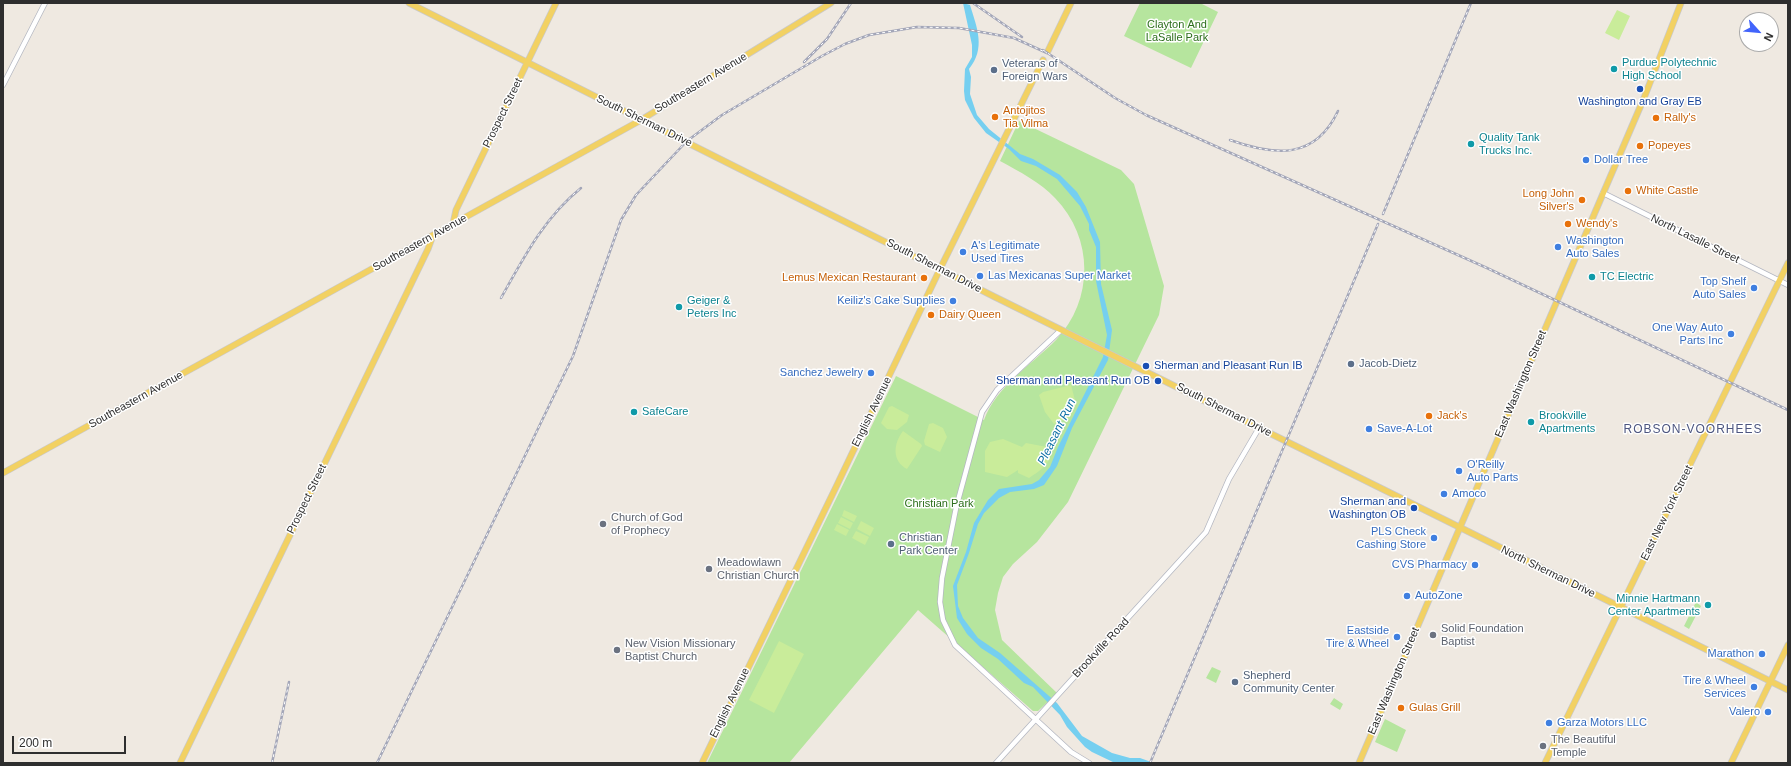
<!DOCTYPE html>
<html>
<head>
<meta charset="utf-8">
<style>
	body { margin:0 }
	#map { position:relative; width:1791px; height:766px; overflow:hidden; background:#efe9e1; font-family:Arial,sans-serif }
	canvas { display:block }
	.frame { position:absolute; inset:0; border:4px solid #2e2e2e; pointer-events:none }
	.north { position:absolute; left:1739px; top:12px; width:40px; height:40px; box-sizing:border-box; background:#fff; border:1px solid #ababab; border-radius:50%; rotate:117deg; font-size:11px; font-weight:700; line-height:16px; text-align:center; color:#2e2e2e }
	.north::after { content:''; display:block; margin:auto; width:14px; height:18px; background:#4264fb; clip-path:polygon(50% 0,100% 100%,50% 72%,0 100%) }
	.scale { position:absolute; left:12px; top:736px; width:114px; height:18px; box-sizing:border-box; border:2px solid #2e2e2e; border-top:0; padding-left:5px; font-size:12px; line-height:14px; white-space:nowrap; color:#2e2e2e; -webkit-text-stroke:3px #fff; paint-order:stroke }
</style>
</head>
<body>
<div id="map">
<canvas width="1791" height="766"></canvas>
<div class="frame"></div>
<div class="north">N</div>
<div class="scale">200 m</div>
</div>
<script>
const ctx = document.querySelector('canvas').getContext('2d');
ctx.lineJoin = 'round';
function fill(path, color) { ctx.fillStyle = color; ctx.fill(path, 'evenodd'); }
function trace(path, color, width, dash) { ctx.strokeStyle = color; ctx.lineWidth = width; ctx.lineCap = dash ? 'butt' : 'round'; ctx.setLineDash(dash || []); ctx.stroke(path); }
function drawText(font, color, halo, rows, align = 'center') {
  ctx.font = font + ' Arial,sans-serif'; ctx.lineWidth = 3; ctx.setLineDash([]); ctx.textBaseline = 'middle'; ctx.strokeStyle = halo; ctx.fillStyle = color; for (const [text, x, y, turn = 0] of rows) {
    ctx.save(); ctx.translate(x, y); ctx.rotate((+turn || 0) * Math.PI / 180); ctx.textAlign = isNaN(turn) ? turn : align; if (halo) ctx.strokeText(text, 0, 0); ctx.fillText(text, 0, 0); ctx.restore();
  }
}
const green = new Path2D(`
	M1140,3h60l18,9 -27,56 -67,-32z
	M1019,121l102,49 13,14 30,102 -5,29 -91,187 -31,40 -24,22 -10,13 -5,16 -3,17 7,30 55,53 -19,18h-5l-115,-101 -129,153h-82l189,-387 88,44c12,-33 47,-55 72,-80 38,-40 38,-102 -1,-142 -15,-16 -35,-26 -55,-37z
	M1696,602l5,4 -12,23 -5,-3z
	M1212,667l9,4 -5,12 -10,-5z
	M1334,698l9,6 -3,6 -10,-6z
	M1385,719l21,11 -9,22 -22,-10z`);
const pitch = new Path2D(`
	M1617,10l13,6 -11,24 -14,-7z
	M1071,385l5,19 -6,13 -16,7 -9,-12 -6,-17 4,-3z
	M892,406l17,9 -2,7 -10,8 -10,-1 -6,-6 8,-16z
	M933,423l10,5 4,9 -7,15 -15,-7 -1,-4 5,-17z
	M903,431l18,13 1,2 -15,23c-15,-8 -14,-25 -4,-38z
	M1003,439l19,8 4,-4 26,5c-1,16 -11,22 -23,30l-11,-5v-3l-11,7 -22,-5v-21l5,-9z
	M844,510l13,6 -3,6 -12,-6z
	M841,517l12,6 -3,6 -12,-6z
	M861,521l13,7 -4,8 -13,-7z
	M837,524l12,6 -3,6 -12,-6z
	M856,531l13,6 -4,8 -13,-7z
	M779,641l25,13 -30,59 -25,-13z`);
const water = new Path2D(`
	M963,3l7,2c7,23 16,43 -1,64l2,8 -1,17 7,21 12,14 31,25 13,5 27,16 17,17 9,15 14,35 1,42 11,46 -4,30 -36,68 -15,38 -13,19 -10,4 -24,3 -11,6 -15,15 -6,11 -9,29 -12,32 1,21 5,12 15,20 22,15 57,50 25,33 30,17 18,5h10l14,5h-39l-23,-11 -7,-5 -18,-20 -7,-12 -27,-28 -9,-4 -26,-24 -17,-11 -14,-14 -10,-16 -4,-32 13,-34 8,-29 14,-23 11,-11 33,-5 7,-4 11,-13 8,-20 45,-90 4,-22 -11,-54v-34l-7,-17v-6l-9,-18 -23,-27 -21,-13 -15,-5 -12,-12 -23,-16 -12,-15 -9,-18 -1,-9 1,-22 7,-12v-12z`);
const minor = new Path2D(`
	M3,85l42,-82
	M1603,193l185,92
	M1061,330l-64,60 -15,22 -26,96 -14,70 -2,24 3,18 12,25 116,107 18,11
	M996,763l210,-231 23,-53 30,-51`);
const major = new Path2D(`
	M409,3l586,294 793,393
	M1048,51l23,-48
	M453,224l3,-14 100,-207
	M3,473l638,-353 190,-117
	M180,763l248,-514 5,-14
	M702,763l135,-278 103,-216 103,-209
	M1359,763l285,-665 37,-95
	M1545,763l243,-500
	M1731,763l57,-118`);
const rail = new Path2D(`
	M973,3l49,34
	M1043,50l72,48 31,17 341,153 301,142
	M804,62l23,-23 24,-36
	M1230,140c45,16 85,20 108,-29
	M1383,214l88,-211
	M501,298c23,-41 43,-80 80,-110
	M272,763l17,-81
	M377,763l196,-407 48,-136 15,-25 33,-35 18,-19 35,-26 100,-59 23,-12 24,-9 48,-8 42,1 55,10 33,15
	M1150,763l228,-539`);
const markers = [
	[1614,69,4,"#0f9aa8"],
	[994,70,4,"#5c6f8a"],
	[1640,89,4,"#1a4fb4"],
	[995,117,4,"#e8710a"],
	[1656,118,4,"#e8710a"],
	[1471,144,4,"#0f9aa8"],
	[1640,146,4,"#e8710a"],
	[1586,160,4,"#3f7fe0"],
	[1628,191,4,"#e8710a"],
	[1582,200,4,"#e8710a"],
	[1568,224,4,"#e8710a"],
	[1558,247,4,"#3f7fe0"],
	[963,252,4,"#3f7fe0"],
	[980,276,4,"#3f7fe0"],
	[1592,277,4,"#0f9aa8"],
	[924,278,4,"#e8710a"],
	[1754,288,4,"#3f7fe0"],
	[953,301,4,"#3f7fe0"],
	[679,307,4,"#0f9aa8"],
	[931,315,4,"#e8710a"],
	[1731,334,4,"#3f7fe0"],
	[1351,364,4,"#5c6f8a"],
	[1146,366,4,"#1a4fb4"],
	[871,373,4,"#3f7fe0"],
	[1158,381,4,"#1a4fb4"],
	[634,412,4,"#0f9aa8"],
	[1429,416,4,"#e8710a"],
	[1531,422,4,"#0f9aa8"],
	[1369,429,4,"#3f7fe0"],
	[1459,471,4,"#3f7fe0"],
	[1444,494,4,"#3f7fe0"],
	[1414,508,4,"#1a4fb4"],
	[603,524,4,"#6b7280"],
	[1434,538,4,"#3f7fe0"],
	[891,544,4,"#5c6f8a"],
	[1475,565,4,"#3f7fe0"],
	[709,569,4,"#6b7280"],
	[1407,596,4,"#3f7fe0"],
	[1708,605,4,"#0f9aa8"],
	[1433,635,4,"#6b7280"],
	[1397,637,4,"#3f7fe0"],
	[617,650,4,"#6b7280"],
	[1762,654,4,"#3f7fe0"],
	[1235,682,4,"#5c6f8a"],
	[1754,687,4,"#3f7fe0"],
	[1401,708,4,"#e8710a"],
	[1768,712,4,"#3f7fe0"],
	[1549,723,4,"#3f7fe0"],
	[1543,746,4,"#6b7280"]
];
const parkNames = [
	["Clayton And",1177,25],
	["LaSalle Park",1177,38],
	["Christian Park",939,504]
];
const cultureNames = [
	["Purdue Polytechnic",1622,63],
	["High School",1622,76],
	["Quality Tank",1479,138],
	["Trucks Inc.",1479,151],
	["TC Electric",1600,277],
	["Geiger &",687,301],
	["Peters Inc",687,314],
	["SafeCare",642,412],
	["Brookville",1539,416],
	["Apartments",1539,429],
	["Minnie Hartmann",1700,599,"right"],
	["Center Apartments",1700,612,"right"]
];
const serviceNames = [
	["Veterans of",1002,64],
	["Foreign Wars",1002,77],
	["Jacob-Dietz",1359,364],
	["Christian",899,538],
	["Park Center",899,551],
	["Shepherd",1243,676],
	["Community Center",1243,689]
];
const streetNames = [
	["Southeastern Avenue",701,83,-31],
	["Prospect Street",503,113,-64],
	["South Sherman Drive",644,121,26],
	["North Lasalle Street",1695,239,26],
	["Southeastern Avenue",420,243,-29],
	["South Sherman Drive",934,266,27],
	["East Washington Street",1521,384,-67],
	["Southeastern Avenue",136,400,-29],
	["South Sherman Drive",1224,410,27],
	["English Avenue",872,412,-64],
	["Prospect Street",307,499,-64],
	["East New York Street",1667,513,-64],
	["North Sherman Drive",1548,572,26],
	["Brookville Road",1101,648,-47],
	["East Washington Street",1394,681,-67],
	["English Avenue",730,703,-64]
];
const transitNames = [
	["Washington and Gray EB",1640,102,"center"],
	["Sherman and Pleasant Run IB",1154,366,"left"],
	["Sherman and Pleasant Run OB",1150,381],
	["Sherman and",1406,502],
	["Washington OB",1406,515]
];
const foodNames = [
	["Antojitos",1003,111],
	["Tia Vilma",1003,124],
	["Rally's",1664,118],
	["Popeyes",1648,146],
	["White Castle",1636,191],
	["Long John",1574,194,"right"],
	["Silver's",1574,207,"right"],
	["Wendy's",1576,224],
	["Lemus Mexican Restaurant",916,278,"right"],
	["Dairy Queen",939,315],
	["Jack's",1437,416],
	["Gulas Grill",1409,708]
];
const shopNames = [
	["Dollar Tree",1594,160,"left"],
	["Washington",1566,241,"left"],
	["Auto Sales",1566,254,"left"],
	["A's Legitimate",971,246,"left"],
	["Used Tires",971,259,"left"],
	["Las Mexicanas Super Market",988,276,"left"],
	["Top Shelf",1746,282],
	["Auto Sales",1746,295],
	["Keiliz's Cake Supplies",945,301],
	["One Way Auto",1723,328],
	["Parts Inc",1723,341],
	["Sanchez Jewelry",863,373],
	["Save-A-Lot",1377,429,"left"],
	["O'Reilly",1467,465,"left"],
	["Auto Parts",1467,478,"left"],
	["Amoco",1452,494,"left"],
	["PLS Check",1426,532],
	["Cashing Store",1426,545],
	["CVS Pharmacy",1467,565],
	["AutoZone",1415,596,"left"],
	["Eastside",1389,631],
	["Tire & Wheel",1389,644],
	["Marathon",1754,654],
	["Tire & Wheel",1746,681],
	["Services",1746,694],
	["Valero",1760,712],
	["Garza Motors LLC",1557,723,"left"]
];
const worshipNames = [
	["Church of God",611,518],
	["of Prophecy",611,531],
	["Meadowlawn",717,563],
	["Christian Church",717,576],
	["Solid Foundation",1441,629],
	["Baptist",1441,642],
	["New Vision Missionary",625,644],
	["Baptist Church",625,657],
	["The Beautiful",1551,740],
	["Temple",1551,753]
];
const neighbourhoodNames = [
	["ROBSON-VOORHEES",1693,430]
];
const waterNames = [
	["Pleasant Run",1057,432,-64]
];
fill(green, '#b6e59e');
fill(pitch, '#c9ec9a');
fill(water, '#75cff0');
trace(minor, '#b4b7c1', 6);
trace(major, '#c9c9c9', 7);
trace(minor, '#fff', 4.5);
trace(major, '#f2d163', 5.5);
trace(rail, '#a3a6b8', 2.5);
trace(rail, '#fff', 1, [3]);
for (const [x, y, r, color] of markers) { const dot = new Path2D(); dot.arc(x, y, r, 0, 2 * Math.PI); ctx.fillStyle = color; ctx.fill(dot); trace(dot, '#fff', 1.5); }
drawText('11px', '#2c6e1b', '#fff', parkNames);
drawText('11px', '#0d838f', '#fff', cultureNames, 'left');
drawText('11px', '#4e5e75', '#fff', serviceNames, 'left');
drawText('11px', '#2e2e2e', '#fff', streetNames);
drawText('11px', '#164399', '#fff', transitNames, 'right');
drawText('11px', '#c56008', '#fff', foodNames, 'left');
drawText('11px', '#366cbe', '#fff', shopNames, 'right');
drawText('11px', '#5b616d', '#fff', worshipNames, 'left');
ctx.letterSpacing = '1px';
drawText('12px', '#4d5680', '#fff', neighbourhoodNames);
ctx.letterSpacing = '0px';
drawText('italic 12px', '#0d6fa3', '#fff', waterNames);
</script>
</body>
</html>
